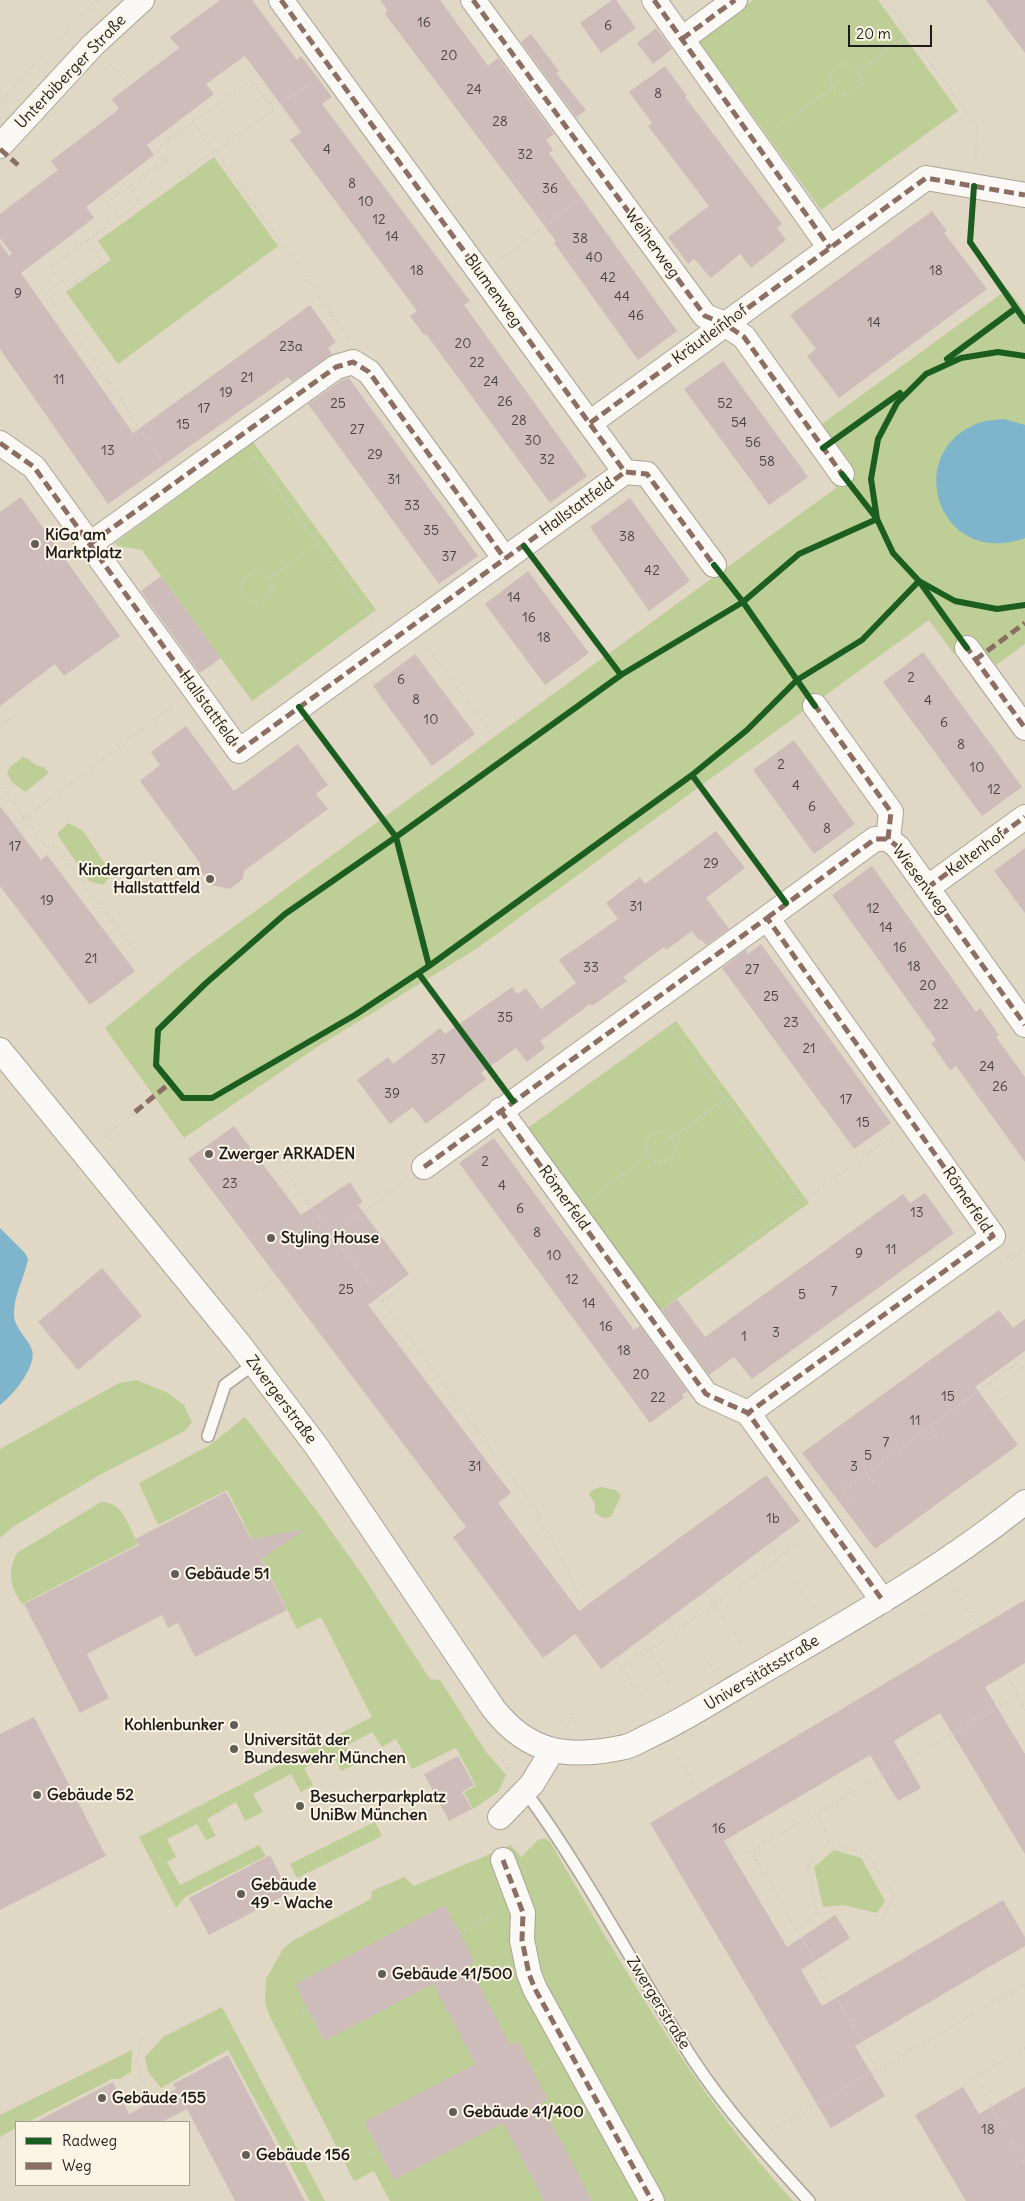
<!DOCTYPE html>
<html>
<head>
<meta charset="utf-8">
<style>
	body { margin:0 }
	#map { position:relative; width:1025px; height:2201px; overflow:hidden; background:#e0d8c5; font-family:Delius,sans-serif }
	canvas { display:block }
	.legend { position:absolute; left:15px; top:2121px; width:175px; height:65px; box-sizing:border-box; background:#fcf5e5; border:1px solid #a29e95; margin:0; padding:6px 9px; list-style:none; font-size:15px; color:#1c1c1c }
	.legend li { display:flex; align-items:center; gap:10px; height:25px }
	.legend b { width:25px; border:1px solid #a29e95 }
	.scale { position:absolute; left:848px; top:25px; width:84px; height:22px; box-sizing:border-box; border:2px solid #1c1c1c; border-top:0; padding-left:6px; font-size:15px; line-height:18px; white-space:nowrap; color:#1c1c1c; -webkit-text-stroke:4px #fcf5e5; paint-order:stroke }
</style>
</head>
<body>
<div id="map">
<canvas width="1025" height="2201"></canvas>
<ul class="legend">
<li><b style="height:6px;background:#1b5e20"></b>Radweg</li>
<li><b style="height:6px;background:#8d6e63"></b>Weg</li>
</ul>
<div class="scale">20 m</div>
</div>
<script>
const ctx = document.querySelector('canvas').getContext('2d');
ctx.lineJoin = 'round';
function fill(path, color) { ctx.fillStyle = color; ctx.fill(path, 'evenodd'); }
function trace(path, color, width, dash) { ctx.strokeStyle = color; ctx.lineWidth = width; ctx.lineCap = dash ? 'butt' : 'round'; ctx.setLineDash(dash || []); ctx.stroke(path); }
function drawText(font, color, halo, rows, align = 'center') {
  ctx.font = font + ' Delius,sans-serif'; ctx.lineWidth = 4; ctx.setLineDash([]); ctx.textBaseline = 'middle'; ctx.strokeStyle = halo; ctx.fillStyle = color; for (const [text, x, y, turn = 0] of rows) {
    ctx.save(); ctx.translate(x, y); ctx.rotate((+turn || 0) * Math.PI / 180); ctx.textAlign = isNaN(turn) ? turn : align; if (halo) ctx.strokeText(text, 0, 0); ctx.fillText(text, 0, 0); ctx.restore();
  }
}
const green = new Path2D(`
	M753,0h125l80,111 -137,99 -123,-170z
	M214,157l64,89 -160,118 -52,-72 45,-32 -13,-19z
	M1008,289l17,23v332l-29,21 -21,-27 -21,16 -25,-34 -453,329 -159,98 -133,91 -79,-110 79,-65 652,-475 -35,-49z
	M253,442l123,168 -124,91 -110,-151 -24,-4 -3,-3z
	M23,757c9,3 10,9 21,10l5,6 -24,19 -13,-10 -5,-9 3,-6z
	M68,823l15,8 29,43 -9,11 -14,-4 -32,-47z
	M676,1021l133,182 -152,110 -132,-183z
	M136,1380l32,13 16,12 8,17 -7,9 -82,42 -89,53 -14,12v-89l119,-66z
	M245,1417l74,97 42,59 69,106 10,1 46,72 20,23 -8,17 -25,17 -9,-17 12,-6 -20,-38 -44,21 -16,-30 -14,8 -10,-15 -26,14 10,18 -15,7 -9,-18 -28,15 9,17 -12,7 -10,-18 -38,20 10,18 -18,9 -9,-19 -29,17 9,17 -10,4 -9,-16 -30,15 9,18 -9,5 13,23 79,-40 7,11 -81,41 -9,11 -37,-71 233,-120 -51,-100 -24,12 -70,-139 -69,35 -19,-42 71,-38z
	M601,1487l15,3 5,5 -10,22 -8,1 -8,-5v-9l-6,-10 3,-4z
	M101,1502c23,0 28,26 37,42l-116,60c-12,-18 -15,-32 -5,-51z
	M375,1822l7,14 -85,42 -7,-14z
	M545,1838l5,4c73,125 145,252 243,359h-403l-16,-30 -20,10 -84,-164 -5,-14 1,-24 17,-30 11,-9 77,-41 1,-8 32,-14 10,9 97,-41 10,12 17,-17z
	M834,1850l27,8 24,43 -8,12 -34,-8 -20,2 -9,-40z
	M222,2007l103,194h-15l-82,-151 -67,38 -13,-16 -3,-15 18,-20z
	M132,2050l-1,22 -11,7h-8l-84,43h-12v6l-16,9v-22z`);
const water = new Path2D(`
	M1004,419l21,6v113c-88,32 -125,-90 -43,-116 6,-2 15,-2 22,-3z
	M0,1228l25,25 3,6c-3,18 -15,37 -14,57 1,13 14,22 18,34 5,17 -20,46 -32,55z`);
const building = new Path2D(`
	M220,0h32l45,60 4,-4 31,41 -10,7 148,197 -6,4 123,171 -37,27 -124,-169 -2,1 -14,-19 7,-5 -127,-171 11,-8 -56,-76 -39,28 8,10 -67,51 7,10 -68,52 8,11 -73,55 112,160 177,-128 26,37 -8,6 4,6 -40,28 -4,-5 -180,127 -108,-155v-106l9,13 3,-2 -12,-16v-24l58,-44 -7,-9 68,-52 -7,-10 67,-51 -9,-11z
	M380,0h60l48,66 10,-8 56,76 -8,6 7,10 -4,3 128,178 -39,29 -84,-117 2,-2 -171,-227 3,-3z
	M612,0h4l20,28 -35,25 -21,-30z
	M986,0h39v53l-20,-27z
	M656,28l16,21 -19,15 -16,-21z
	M531,34l28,37 -3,2 30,37 -10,7 -55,-75z
	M665,66l22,30 -2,1 97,127 -5,4 9,12 -35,28 -11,-14 -29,24 -17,-19 -6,5 -20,-27 41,-31 -61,-80 4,-3 -23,-31z
	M932,211l15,20 -3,2 43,56 -148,109 -32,-42 9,-7 -26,-34z
	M723,361l85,116 -39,28 -85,-116z
	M349,378l129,178 -39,28 -131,-180 34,-24z
	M21,497l99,139 -56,40 -9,-12 -55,42v-194z
	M630,498l60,83 -41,30 -59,-84z
	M528,571l61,82 -44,32 -60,-81z
	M161,576l60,82 -21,15 -59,-82z
	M923,652l99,135 -40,29 -99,-134z
	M415,654l60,80 -43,32 -59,-80z
	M186,726l48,65 64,-47 30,41 -12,9 12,15 -84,62 -1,8 -13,10 -19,-4 -11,-15v-7l-60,-82 20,-16 -9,-13z
	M794,740l61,84 -41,30 -61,-84z
	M0,806l41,54 6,-5 88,116 -45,34 -90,-119z
	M716,831l29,37 -39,30 23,31 -23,16 -5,-6 -2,1 -7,-9 -26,19 -2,-3 -41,30 4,4 -35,25 -2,-2 -50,37 5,7 -18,14 -11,-14 -35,25 5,6 -60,45 -13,-17 -23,17 -33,-44 31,-23 5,7 47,-36 5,6 67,-47 5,7 9,-6 15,21 35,-26 -17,-23 59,-41 -12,-16 34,-26 5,7z
	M1025,848v65l-31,-42z
	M872,866l104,146 4,-4 19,27 -3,2 29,40v85l-69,-96 -6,4 -19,-27 5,-3 -104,-145z
	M761,944l130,179 -37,26 -132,-181 24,-18 2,4z
	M234,1126l67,89 49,-33 13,20 -5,3 51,69 -41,31 143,188 -13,10 81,108 187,-136 34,46 -199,148 -26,-35 -32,24 -90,-121 13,-10 -278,-368z
	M494,1138l140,192 6,-4 47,65 -5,4 2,3 -34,25 -191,-260z
	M925,1193l29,40 -202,146 -18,-22 -25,18 -47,-65 15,-11 28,38 198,-143 7,9z
	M102,1268l40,48 -64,54 -40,-48z
	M999,1310l14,18 12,-9v32l-50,36 43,58 -143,104 -73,-96z
	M226,1492l25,47 55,-10 -45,30 26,51 -92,47 -17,-34 -10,5 -6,-13 -75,39 22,44 -29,15 -56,-109 115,-59 -4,-6z
	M1025,1600v63l-40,24 40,67v100l-85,-141 -46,28 27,47 -23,13 -28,-46 -146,86 63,106 48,-32 15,23 -49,32 21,36 181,-106 22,37v9l-170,100 30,50 -54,32 -181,-305z
	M34,1717l72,139 -106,54v-176z
	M458,1756l16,29 -12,7 10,17 -23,12 -25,-47z
	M270,1855l19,38 -80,42 -20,-37z
	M445,1905l30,57 -6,3 41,80 8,-4 30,59 -7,3 51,98h-48l-41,-78 -109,57 -30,-58 111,-58 -42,-80 -109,57 -29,-57z
	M228,2055l77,146h-70l-48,-92 -25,13h-127l78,-40 16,32 47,-25 -3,-5z
	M963,2087l16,27 46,-27v114h-59l-51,-86z`);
const path = new Path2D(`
	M885,0l93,128 -2,34
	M110,64l19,22
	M830 79a15 15 0 1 1 30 0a15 15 0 1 1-30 0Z
	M858,71l52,-37
	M310,83l-95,69 134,185
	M0,103l46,-52 51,-51
	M193,122l22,30 -37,26 -22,-29z
	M193,122l59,-41 21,28
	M777,127l56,-40
	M164,132l5,7
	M129,187l11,16 -22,15 -11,-16 58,-41
	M87,240l16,22 -36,26 -16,-22 67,-48
	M502,258l83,-62
	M62,281l-16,11 116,169
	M254,457l121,165
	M242 587a15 15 0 1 1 30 0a15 15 0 1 1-30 0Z
	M269,578l48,-34
	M427,647l65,87
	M0,725l16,-12
	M0,784l43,61 13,1 76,101
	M15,826l159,-121
	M668,1020l133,182
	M645 1147a15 15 0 1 1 30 0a15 15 0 1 1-30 0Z
	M104,1136l31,-24
	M672,1138l54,-39
	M286,1172l255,344 -4,3c19,28 39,57 43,91
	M594,1196l54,-40
	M322,1243l81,-60
	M1008,1256l3,4 14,-10
	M262,1289l15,-12
	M669,1299l223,-163
	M383,1301l20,-15
	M990,1383l12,17
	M930,1427l8,12
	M866,1474l9,12
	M851,1503l-9,-11 176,-130 7,9
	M769,1545l46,66
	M953,1587l27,40
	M705,1592l38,51
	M920,1610l4,7
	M640,1639l30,42
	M614,1658l27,37
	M708,1662l6,9
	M621,1668l20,-15 8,-2 150,-108
	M1008,1673l17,37
	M567,1727l6,-11
	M497,1752l13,17
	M677,1758l23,35
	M818,1812l12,29 38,15 26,39 -12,26
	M720,1828l14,25 17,-2
	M796,1928l21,-13 -9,-49 22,-25
	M460,1933l36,-20
	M297,2015l11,-4
	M142,2038l-6,24 16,39
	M1025,2048l-51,29 51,87
	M877,2068l-126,-217 274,-160
	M533,2071l14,-8
	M164,2121v1
	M772,2130l253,-146
	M372,2153l6,-3`);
const service = new Path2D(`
	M208,1436l17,-51 29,-21
	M525,1791c63,86 111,181 169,270 33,50 75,96 115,140`);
const minor = new Path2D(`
	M281,0l344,472 22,2 67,91
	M473,0l232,316 20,8 19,13 98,137
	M654,0l176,248
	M682,39l53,-39
	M0,146l93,-101 49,-45
	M590,423l336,-245 99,17
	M0,443l34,24 205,284 386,-279
	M90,544l246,-177 17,-5 16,10 136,187
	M967,648l58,80
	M815,706l76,106 -3,27 10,8 127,178
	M927,888l98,-71
	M767,918l108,-79h13
	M0,1050l240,295 77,102 176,261c36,47 77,51 132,39 8,-2 16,-7 24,-11 31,-14 59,-32 89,-50 98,-58 198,-112 287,-184
	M500,1110l206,284 42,19 135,188
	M424,1167l343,-249 226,318 -245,177
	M500,1817l32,-33 20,-33
	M503,1860l20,53 -1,27 7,34 6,15 117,212`);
const quiet = new Path2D(`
	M281,0l344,472 22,2 69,94
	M473,0l232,316 20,8 19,13 100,140
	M654,0l176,248
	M682,39l53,-39
	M0,149l18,16
	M590,423l336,-245 99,17
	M0,443l34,24 205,284 386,-279
	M90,544l246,-177 17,-5 16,10 136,187
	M965,645l60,83
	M975,660l50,-37
	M814,704l77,108 -3,27 10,8 127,178
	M927,888l98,-71
	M767,918l108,-79h13
	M500,1110l206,284 42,19 135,188
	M135,1112l35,-29
	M424,1167l343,-249 226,318 -245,177
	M503,1860l20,53 -1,27 7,34 6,15 117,212`);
const cycleway = new Path2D(`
	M974,186l-4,56 46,66
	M1025,356l-27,-4 -37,6 -35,16 -29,29 -19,36 -7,40 6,40 16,34 26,28 36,20 42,8 28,-4
	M947,359l69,-51 9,13
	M823,448l77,-55
	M842,474l35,45 -78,35 -56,48 -122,73 -225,162 -111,77 -80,70 -47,46 -2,35 27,33h29l143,-83 74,-49 263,-191 55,-45 50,-50 65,-40 57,-59 48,67
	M524,546l97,129
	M714,565l29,37 72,104
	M299,707l97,130 33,129
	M692,775l94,128
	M419,974l94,127`);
const markers = [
	[35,544,5,"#615e57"],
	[210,879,5,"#615e57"],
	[209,1154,5,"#615e57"],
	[271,1238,5,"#615e57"],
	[175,1574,5,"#615e57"],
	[234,1725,5,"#615e57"],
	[234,1749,5,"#615e57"],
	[37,1795,5,"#615e57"],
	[300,1806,5,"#615e57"],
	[241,1894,5,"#615e57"],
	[382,1974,5,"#615e57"],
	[102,2098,5,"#615e57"],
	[453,2112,5,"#615e57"],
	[246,2155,5,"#615e57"]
];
const numberNames = [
	["16",424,23],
	["6",608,26],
	["20",449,56],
	["24",474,90],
	["8",658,94],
	["28",500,122],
	["4",327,150],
	["32",525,155],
	["8",352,184],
	["36",550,189],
	["10",366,202],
	["12",379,220],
	["14",392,237],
	["38",580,239],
	["40",594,258],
	["18",417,271],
	["18",936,271],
	["42",608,278],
	["9",18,294],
	["44",622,297],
	["46",636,316],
	["14",874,323],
	["20",463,344],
	["23a",291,347],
	["22",477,363],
	["21",247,378],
	["11",59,380],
	["24",491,382],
	["19",226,393],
	["26",505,402],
	["25",338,404],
	["52",725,404],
	["17",204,409],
	["28",519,421],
	["54",739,423],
	["15",183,425],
	["27",357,430],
	["30",533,441],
	["56",753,443],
	["13",108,451],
	["29",375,455],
	["32",547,460],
	["58",767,462],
	["31",394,480],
	["33",412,506],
	["35",431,531],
	["38",627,537],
	["37",449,557],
	["42",652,571],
	["14",514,598],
	["16",529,618],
	["18",544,638],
	["2",911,678],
	["6",401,680],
	["8",416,700],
	["4",928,701],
	["10",431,720],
	["6",944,723],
	["8",961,745],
	["2",781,765],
	["10",977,768],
	["4",796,786],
	["12",994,790],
	["6",812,807],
	["8",827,829],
	["17",15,847],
	["29",711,864],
	["19",47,901],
	["31",636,907],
	["12",873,909],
	["14",886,928],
	["16",900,948],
	["21",91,959],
	["18",914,967],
	["33",591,968],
	["27",752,970],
	["20",928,986],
	["25",771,997],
	["22",941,1005],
	["35",505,1018],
	["23",791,1023],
	["21",809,1049],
	["37",438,1060],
	["24",987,1067],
	["26",1000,1087],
	["39",392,1094],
	["17",846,1100],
	["15",863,1123],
	["2",485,1162],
	["23",230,1184],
	["4",502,1186],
	["6",520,1209],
	["13",917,1213],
	["8",537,1233],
	["11",891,1250],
	["9",859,1254],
	["10",554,1256],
	["12",572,1280],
	["25",346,1290],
	["7",834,1292],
	["5",802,1295],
	["14",589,1304],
	["16",606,1327],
	["3",776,1333],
	["1",744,1337],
	["18",624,1351],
	["20",641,1375],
	["15",948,1397],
	["22",658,1398],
	["11",915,1421],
	["7",886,1443],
	["5",868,1456],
	["31",475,1467],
	["3",854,1467],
	["1b",773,1519],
	["16",719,1829],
	["18",988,2130]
];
const streetNames = [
	["Unterbiberger Straße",71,72,-46],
	["Weiherweg",652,244,54],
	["Blumenweg",493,291,54],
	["Kräutleinhof",710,335,-36],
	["Hallstattfeld",577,507,-36],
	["Hallstattfeld",208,708,54],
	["Keltenhof",976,853,-36],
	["Wiesenweg",920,880,53],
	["Römerfeld",564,1198,54],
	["Römerfeld",967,1200,56],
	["Zwergerstraße",281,1400,53],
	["Universitätsstraße",762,1673,-31],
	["Zwergerstraße",658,2003,58]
];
const poiNames = [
	["KiGa am",45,535],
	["Marktplatz",45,553],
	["Kindergarten am",200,870,"right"],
	["Hallstattfeld",200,888,"right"],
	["Zwerger ARKADEN",219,1154],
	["Styling House",281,1238],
	["Gebäude 51",185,1574],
	["Kohlenbunker",224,1725,"right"],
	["Universität der",244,1740],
	["Bundeswehr München",244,1758],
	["Gebäude 52",47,1795],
	["Besucherparkplatz",310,1797],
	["UniBw München",310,1815],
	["Gebäude",251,1885],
	["49 - Wache",251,1903],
	["Gebäude 41/500",392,1974],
	["Gebäude 155",112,2098],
	["Gebäude 41/400",463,2112],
	["Gebäude 156",256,2155]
];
fill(green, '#bdce96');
fill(water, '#7eb4cc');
fill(building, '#cebcbb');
trace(service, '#a9a498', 14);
trace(minor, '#a9a498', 26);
trace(path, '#ceccc7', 3, [1, 4]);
trace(service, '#faf9f6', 11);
trace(minor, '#faf9f6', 24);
trace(quiet, '#8d6e63', 5, [10, 5]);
trace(cycleway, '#1b5e20', 6);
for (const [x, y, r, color] of markers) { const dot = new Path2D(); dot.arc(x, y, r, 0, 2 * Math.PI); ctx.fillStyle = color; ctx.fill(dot); trace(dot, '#fcf5e5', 2); }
drawText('14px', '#484444', null, numberNames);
drawText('16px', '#1c1c1c', '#fcf5e5', streetNames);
drawText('bold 16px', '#1c1c1c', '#fcf5e5', poiNames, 'left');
</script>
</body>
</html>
